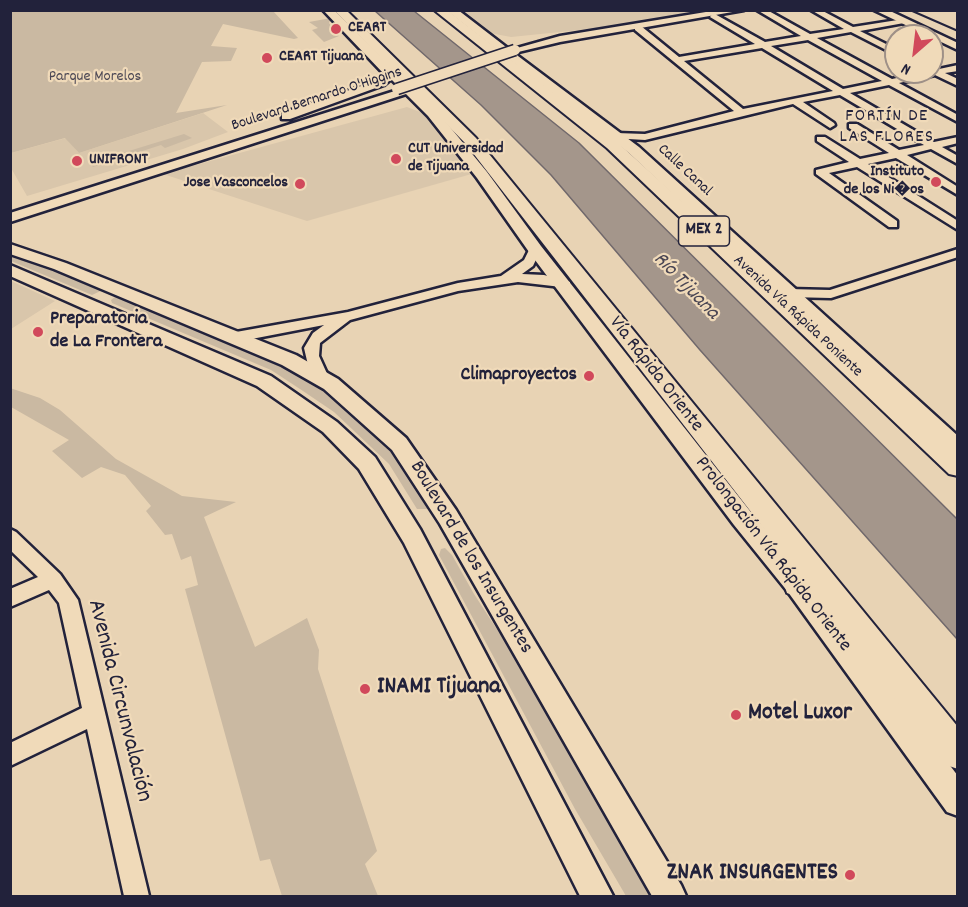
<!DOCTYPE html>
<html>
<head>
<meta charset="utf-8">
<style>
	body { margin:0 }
	#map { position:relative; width:968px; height:907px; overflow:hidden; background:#e8d3b4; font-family:Dekko,sans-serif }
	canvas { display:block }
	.frame { position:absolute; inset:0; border:12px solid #22223b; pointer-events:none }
	.north { position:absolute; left:884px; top:24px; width:60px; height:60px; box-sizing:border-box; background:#f0dab9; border:2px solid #9e9087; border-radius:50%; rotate:208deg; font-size:16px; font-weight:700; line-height:24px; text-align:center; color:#22223b }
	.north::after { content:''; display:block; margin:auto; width:21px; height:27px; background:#d1495b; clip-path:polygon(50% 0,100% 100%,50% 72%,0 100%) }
</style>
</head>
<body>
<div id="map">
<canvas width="968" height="907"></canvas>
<div class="frame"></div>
<div class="north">N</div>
</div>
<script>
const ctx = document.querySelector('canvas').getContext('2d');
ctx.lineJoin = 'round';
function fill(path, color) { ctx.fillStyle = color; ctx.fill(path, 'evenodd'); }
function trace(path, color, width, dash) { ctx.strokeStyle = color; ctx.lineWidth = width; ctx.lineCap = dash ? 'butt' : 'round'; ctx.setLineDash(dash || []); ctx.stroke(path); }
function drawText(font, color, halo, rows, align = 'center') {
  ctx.font = font + ' Dekko,sans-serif'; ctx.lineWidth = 4.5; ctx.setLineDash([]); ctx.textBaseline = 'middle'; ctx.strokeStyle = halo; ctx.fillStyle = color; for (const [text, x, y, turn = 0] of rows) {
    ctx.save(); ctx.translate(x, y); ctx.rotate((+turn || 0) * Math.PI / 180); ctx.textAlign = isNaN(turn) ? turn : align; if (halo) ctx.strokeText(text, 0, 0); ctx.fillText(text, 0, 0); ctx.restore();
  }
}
const built = new Path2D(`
	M459,11h262l-92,14 -118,12 -21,-4z
	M407,107l26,10 49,54 -175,50 -144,-47z
	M203,113l25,19 -45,17 -156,47 -16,-28v-15l55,-15 13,15z
	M11,281l44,20 -44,28z`);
const green = new Path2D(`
	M11,10l262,1 25,27 -4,1 -71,-15 -12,22 26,2 -6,13 -29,1 -26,51 51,-8 -148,48 -14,-15 -54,15z
	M331,18l-2,5 10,13 -15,6 -12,-12 6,-2 -9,-6z
	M184,134l8,4 -27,10 -4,-3 -68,22 -3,-4z
	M11,255l96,33 -15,7 -81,-34z
	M115,297l162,62 44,26 71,62 37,60 -1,2h-11l-28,-45 -55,-52 -31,-21 -32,-21 -159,-67 -1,-3z
	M10,388l30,10 20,12 56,49 66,37 54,6 -32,15 51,130 52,-29 12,32 -1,19 59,182 -12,13 13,32h-96l-12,-37 -10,2 -75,-272 13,-4 -7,-29 -10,4 -9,-26 -7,1 -19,-24 5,-5 -26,-31 -24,-8 -19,11 -30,-27 17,-11 -58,-33z
	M445,548l7,7 22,39 52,80 129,222h-29l-51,-87 -136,-254 2,-6z`);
const water = new Path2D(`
	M375,11h39l165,132 378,376v120l-257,-289 -149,-175 -70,-70z`);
const minor = new Path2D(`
	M757,10h10l43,24 34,-5 -33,-19h10l32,17 51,-8v4l-44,8 36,18v6l-45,-23 -34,6 75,41 66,-14v6l-13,2 13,6v7l-23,-11 -36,8 59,32v7l-69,-37 -39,8 84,49 24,-5v6l-16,4 16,9v8l-27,-15 -24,6 51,32v8l-62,-37 -28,6 90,57v9l-101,-63 -28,6 68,48v6h-8l-73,-53v-4l33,-8 -32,-21v-4h8l35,22 29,-6 -40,-25v-4h8l42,26 25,-5 -84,-50 -37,7 31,21 1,2 -5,3 -37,-24 -148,36 -33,-2v-4l4,-1 29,1 89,-23 -99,-81v-4h6l38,31 76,-13 -45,-27 3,-4 52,29 36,-6zM808,40l74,41 -39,8 -72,-43zM762,48l71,43 -90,18 -59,-48z
	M535,245l6,4 -8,17 -11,8 22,1 26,7v6l-52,-6 -60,9 -108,29 -30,23 -1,13 10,22 -2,4h-10l-9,-17 -4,-17 9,-15 11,-8 -88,17 -7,-5 7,-5 112,-20 110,-29 43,-7 23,-16 7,-14z
	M958,249v8l-127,41 -43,-1 -7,-4 7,-4 42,1z
	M10,529l6,3 44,42 18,26 71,296h-25l-37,-167 -77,37v-23l72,-35 -23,-105 -10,-13 -39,17v-18l28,-12 -28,-27z`);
const major = new Path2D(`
	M323,10h11l102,100 51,62 54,74 209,265 56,65 152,200v40l-11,-4 -159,-220 -54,-67 -205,-273 -52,-74 -49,-62 -22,-22 -396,128v-9l391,-124 -10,-10 -7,6 -94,34h-8v-6l94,-32 7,-8z
	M446,10h12l52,40 50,-14 158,-26h26l-184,32 -46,11 125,94 319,289v21l-7,-2 -322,-302z
	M874,10h14l70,33v7z
	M10,244l56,19 230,92 42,24 68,59 50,72 225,375 5,11h-34l-212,-372 -48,-74 -68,-61 -42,-24 -228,-96 -44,-15z
	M10,265l261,111 66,46 38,35 45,72 193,367h-33l-176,-353 -45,-74 -36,-37 -66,-46 -247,-110z`);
const highway = new Path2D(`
	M334,10h12l130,128 482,589v42l-12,-4 -137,-177 -2,5 -10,4 -10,-4 -8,-24 -13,-21 6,-9 -306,-395z
	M434,10h13l170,132 341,310v24l-9,-2 -342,-326z`);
const rail = new Path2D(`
	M910,10l48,21`);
const majorBridge = new Path2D(`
	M397,89l118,-39`);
const markers = [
	[336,29,6,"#d1495b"],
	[267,58,6,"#d1495b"],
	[396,159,6,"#d1495b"],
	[77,161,6,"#d1495b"],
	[936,182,6,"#d1495b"],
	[300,184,6,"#d1495b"],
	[38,332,6,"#d1495b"],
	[589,376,6,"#d1495b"],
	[365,689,6,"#d1495b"],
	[736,715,6,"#d1495b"],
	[850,875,6,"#d1495b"]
];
const farPoinames = [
	["CEART",348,29],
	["CEART Tijuana",279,58],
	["CUT Universidad",408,150],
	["de Tijuana",408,168],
	["UNIFRONT",89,161],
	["Instituto",924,173,"right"],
	["de los Ni�os",924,191,"right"],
	["Jose Vasconcelos",288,184,"right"]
];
const farParknames = [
	["Parque Morelos",95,78]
];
const farStreetnames = [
	["Boulevard Bernardo O'Higgins",317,100,-18],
	["Calle Canal",684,171,43],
	["Avenida Vía Rápida Poniente",797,317,43]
];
const farNeighbourhoodnames = [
	["FORTÍN DE",887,118],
	["LAS FLORES",887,139]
];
const shields = [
	[704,231,51]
];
const shieldNames = [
	["MEX 2",704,231]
];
const poiNames = [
	["Preparatoria",50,320],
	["de La Frontera",50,343],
	["Climaproyectos",577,376,"right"]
];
const streetNames = [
	["Vía Rápida Oriente",655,375,52],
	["Prolongación Vía Rápida Oriente",772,555,52],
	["Boulevard de los Insurgentes",470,558,59]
];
const waterNames = [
	["Río Tijuana",685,287,46]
];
const nearPoinames = [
	["INAMI Tijuana",377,689],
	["Motel Luxor",748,715],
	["ZNAK INSURGENTES",838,875,"right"]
];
const nearStreetnames = [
	["Avenida Circunvalación",118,701,76]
];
fill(built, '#d9c6ab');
fill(green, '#cab9a2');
fill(water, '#a4968b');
trace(water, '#70686b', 1.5);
trace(minor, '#22223b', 5);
trace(major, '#22223b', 5);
trace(highway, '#22223b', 4);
fill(minor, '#f0dab9');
fill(major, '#f0dab9');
fill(highway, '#f0dab9');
trace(rail, '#22223b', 2);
trace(majorBridge, '#22223b', 13, []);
trace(majorBridge, '#f0dab9', 10);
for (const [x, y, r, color] of markers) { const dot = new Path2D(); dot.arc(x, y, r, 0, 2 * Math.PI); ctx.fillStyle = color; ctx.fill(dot); trace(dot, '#f0dab9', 2); }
drawText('bold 16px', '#22223b', '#f0dab9', farPoinames, 'left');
drawText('16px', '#4c4855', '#f0dab9', farParknames);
drawText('16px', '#22223b', '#f0dab9', farStreetnames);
ctx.letterSpacing = '1.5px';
drawText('18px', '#22223b', '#f0dab9', farNeighbourhoodnames);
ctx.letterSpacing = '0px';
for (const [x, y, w] of shields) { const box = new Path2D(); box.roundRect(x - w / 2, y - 15, w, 30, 4.5); ctx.fillStyle = '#f0dab9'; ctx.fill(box); trace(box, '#22223b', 1.5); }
drawText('bold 18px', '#22223b', null, shieldNames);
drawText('bold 20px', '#22223b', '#f0dab9', poiNames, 'left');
drawText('20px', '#22223b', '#f0dab9', streetNames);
drawText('italic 21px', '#494553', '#f0dab9', waterNames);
drawText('bold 24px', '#22223b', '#f0dab9', nearPoinames, 'left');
drawText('24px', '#22223b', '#f0dab9', nearStreetnames);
</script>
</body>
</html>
